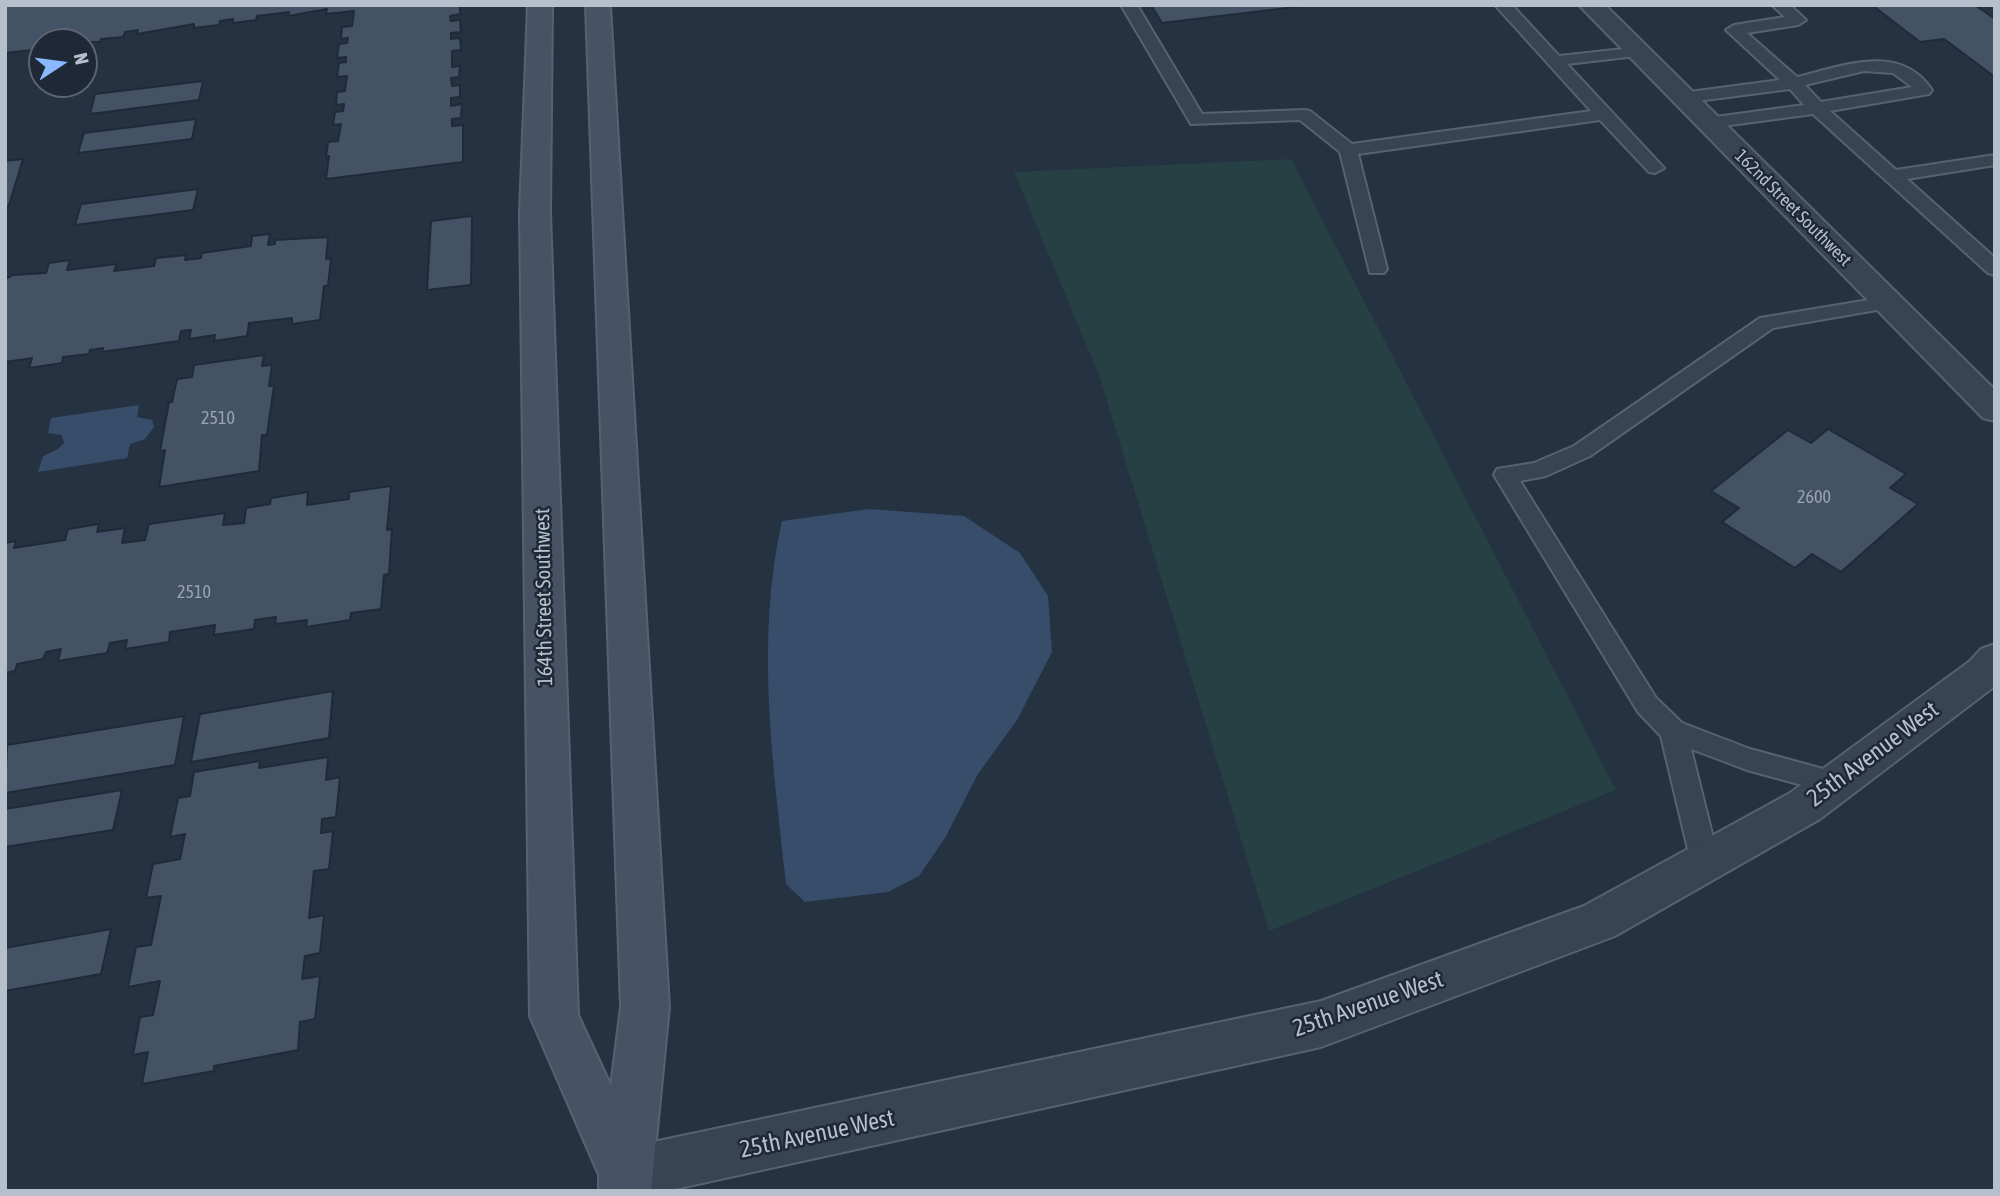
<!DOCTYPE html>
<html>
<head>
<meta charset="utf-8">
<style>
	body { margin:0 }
	#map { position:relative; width:2000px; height:1196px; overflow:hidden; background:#243242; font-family:"Asap Condensed",sans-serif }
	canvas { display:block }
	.frame { position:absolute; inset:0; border:7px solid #b6bfcc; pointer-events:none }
	.north { position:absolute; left:28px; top:28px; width:70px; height:70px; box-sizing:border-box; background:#1e2837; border:2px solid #5b6473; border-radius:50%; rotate:77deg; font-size:19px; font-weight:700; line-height:28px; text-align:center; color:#b6bfcc }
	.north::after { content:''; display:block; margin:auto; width:24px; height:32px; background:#89b8fd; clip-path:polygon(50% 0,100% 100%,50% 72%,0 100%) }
</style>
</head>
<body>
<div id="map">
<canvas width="2000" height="1196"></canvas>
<div class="frame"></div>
<div class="north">N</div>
</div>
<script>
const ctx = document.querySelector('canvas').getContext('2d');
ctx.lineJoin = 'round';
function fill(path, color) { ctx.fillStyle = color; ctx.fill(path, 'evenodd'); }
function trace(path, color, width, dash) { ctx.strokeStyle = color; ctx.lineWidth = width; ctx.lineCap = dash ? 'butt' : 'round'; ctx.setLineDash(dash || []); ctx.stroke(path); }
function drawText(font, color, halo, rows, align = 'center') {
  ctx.font = font + ' "Asap Condensed",sans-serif'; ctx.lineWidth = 5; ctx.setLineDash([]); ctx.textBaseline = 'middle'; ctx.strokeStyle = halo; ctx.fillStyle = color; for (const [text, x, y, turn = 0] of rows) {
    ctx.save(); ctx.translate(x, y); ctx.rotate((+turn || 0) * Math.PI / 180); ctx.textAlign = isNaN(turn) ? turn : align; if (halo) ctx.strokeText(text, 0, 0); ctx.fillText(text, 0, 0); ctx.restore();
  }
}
const green = new Path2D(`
	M1291,159l325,631 -347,141 -170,-556 -85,-203z`);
const water = new Path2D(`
	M139,405l-2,12 15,3 2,7 -9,12 -15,5 -3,14 -89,14 5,-16 15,-7 6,-6 -2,-8 -14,-2 3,-15z
	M869,509l95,7 56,37 28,43 4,56 -35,68 -39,54 -33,64 -26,38 -31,16 -83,10 -19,-18c-13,-120 -31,-244 -4,-363z`);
const building = new Path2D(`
	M5,5h455v9l-10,2 1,5 9,-1 1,12 -10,1v6l9,-1 1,12 -9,1v16l8,-1 -1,11 -8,1 1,8 8,-1v12l-9,1v8l11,-2 -1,14 -9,1v7l11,-1v37l-137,17 3,-23 -3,1 2,-15 10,-1 3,-17 -8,1 2,-13 8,-1 1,-7 -8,1 1,-13 8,-1 2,-15 -10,1 2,-14 7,-1v-5l-9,1 2,-14 8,-1 1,-5 -7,1 1,-12 10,-1 2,-15 -28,3 1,-5 -39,7 1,-4 -32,4 -1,4 -23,3v-4l-13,2 -1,4 -25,3v-4l-57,10 1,-4 -13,2 -2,5 -22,2 -1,3h-58v10l-11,1 2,-3 -28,3z
	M1151,5h161l-150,18z
	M1872,5h103l20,14v58l-51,-38 -24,3z
	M203,81l-4,19 -109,14 5,-20z
	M196,119l-4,20 -114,14 6,-20z
	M23,159l-14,46 -4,3v-47z
	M198,189l-5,21 -118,15 6,-21z
	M472,216l-1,69 -44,5 4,-69z
	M270,234l-2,11 7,-1v-4l53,-3 -2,22 5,-1 -3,28h-4l-4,34 -28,4v-6l-43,5 -2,13 -33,5 1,-6 -26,4 2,-9 -10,1 -2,10 -77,11 1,-4 -13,2 -1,4 -26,3 -1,6 -33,5 3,-10 -27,4v-83l8,-4 33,-2 3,-10 21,-3 -3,10 50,-6 -3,7 40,-5 2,-8 30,-3 -1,5 16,-2 1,-5 49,-7 1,-10z
	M264,355l-2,11 10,-1 -3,21h5l-7,49h-5l-3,36 -100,16 6,-37 -5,1 9,-49h3l5,-23 15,-2 2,-12z
	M1828,429l78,45 -16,14 28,16 -77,68 -29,-18 -17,14 -73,-46 17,-14 -28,-17 77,-61 23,13z
	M391,486l-4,44 5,-1 -3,45 -5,1 -3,34 -30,4 -1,7 -44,7 1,-7 -32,4 1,-7 -21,3 -1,9 -40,6 1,-10 -45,7 -1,10 -44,7 2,-9 -17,3 -3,10 -49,8 3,-12 -15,3 -3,7 -26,5 -2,7 -10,2v-130l11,-2 -2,7 51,-8 3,-11 31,-5 -2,8 28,-4 -3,15 23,-3 4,-16 76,-11 -2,12 21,-2 2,-15 24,-4 1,-6 37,-6 -1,13 42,-6v-7z
	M333,691l-4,47 -138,24 9,-48z
	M184,716l-9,49 -170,28 2,-48z
	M328,757l-2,23 14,-3 -4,40 -14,2 -1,14 12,-2 -4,38 -15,2 -5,47 15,-3 -4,38 -15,3 -3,23 18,-3 -5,43 -15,3 -2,28 -84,16v5l-72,13 6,-32 -15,3 7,-38 13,-2 7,-34 -32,6 8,-40 15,-2 10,-49 -15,2 7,-34 27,-5 5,-25 -15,3 8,-39 12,-2 4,-24 66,-11 -1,7z
	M122,790l-9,40 -108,17v-38z
	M111,929l-10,45 -96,17v-43z`);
const lane = new Path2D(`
	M1121,5h16l65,109 102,-4 6,1 42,33 239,-33 -96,-106h17l47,51 83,-9 2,4 -8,5 -69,8 97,104 -9,5 -6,-1 -49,-52 -242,34 29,115 -3,4h-14l-30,-121 -40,-32 -109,4z
	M1772,5h18l16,15 -8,5 -51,8 50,44c46,-11 103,-35 135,13l-3,4 -99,17 66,59 99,-15v10l-88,14 88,79v17l-7,-2 -175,-159 -105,14 -9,-5 9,-5 96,-13 -14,-16 -108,14 -6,-1 -3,-4 3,-4 6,-1 98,-13 -54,-50 8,-5 51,-8zM1864,71l29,2 19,14 -91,15 -16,-17z
	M1887,297l7,2 3,4 -3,4 -121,21 -183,128 -44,20 -26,5 136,217 26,25 68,26 95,26 4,8 -4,8 -10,3 -88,-24 -56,-21 28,113 -4,9 -10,3 -10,-3 -4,-9 -30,-126 -23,-24 -144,-237 3,-6 37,-6 40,-17 186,-128z`);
const street = new Path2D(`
	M1579,5h26l390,385v31l-12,-3z
	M1995,644v42l-175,133 -205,117 -294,111 -655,144h-60l-7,-17 8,-18 18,-8 696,-147 263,-95 206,-113 180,-132 11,-12z`);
const secondary = new Path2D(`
	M528,5h24l-2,208 28,802 33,71 10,-79 -35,-1002h24l59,1002 -18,184h-52v-16l-69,-159 -10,-803z`);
const farStreetnames = [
	["162nd Street Southwest",1793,208,45]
];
const numberNames = [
	["2510",218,418],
	["2600",1814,497],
	["2510",194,592]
];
const streetNames = [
	["164th Street Southwest",544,597,-91]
];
const nearStreetnames = [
	["25th Avenue West",1873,754,-37],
	["25th Avenue West",1368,1004,-19],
	["25th Avenue West",817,1134,-12]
];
fill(green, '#264043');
fill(water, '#374d6a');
fill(building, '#435264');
trace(building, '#202a39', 2);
trace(lane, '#57626f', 4);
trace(street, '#57626f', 4);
trace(secondary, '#57626f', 4);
fill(lane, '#394452');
fill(street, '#394452');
fill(secondary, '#475265');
drawText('18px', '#b6bfcc', '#1e2837', farStreetnames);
drawText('18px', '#99a4b2', null, numberNames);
drawText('21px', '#b6bfcc', '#1e2837', streetNames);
drawText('24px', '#b6bfcc', '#1e2837', nearStreetnames);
</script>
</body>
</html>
